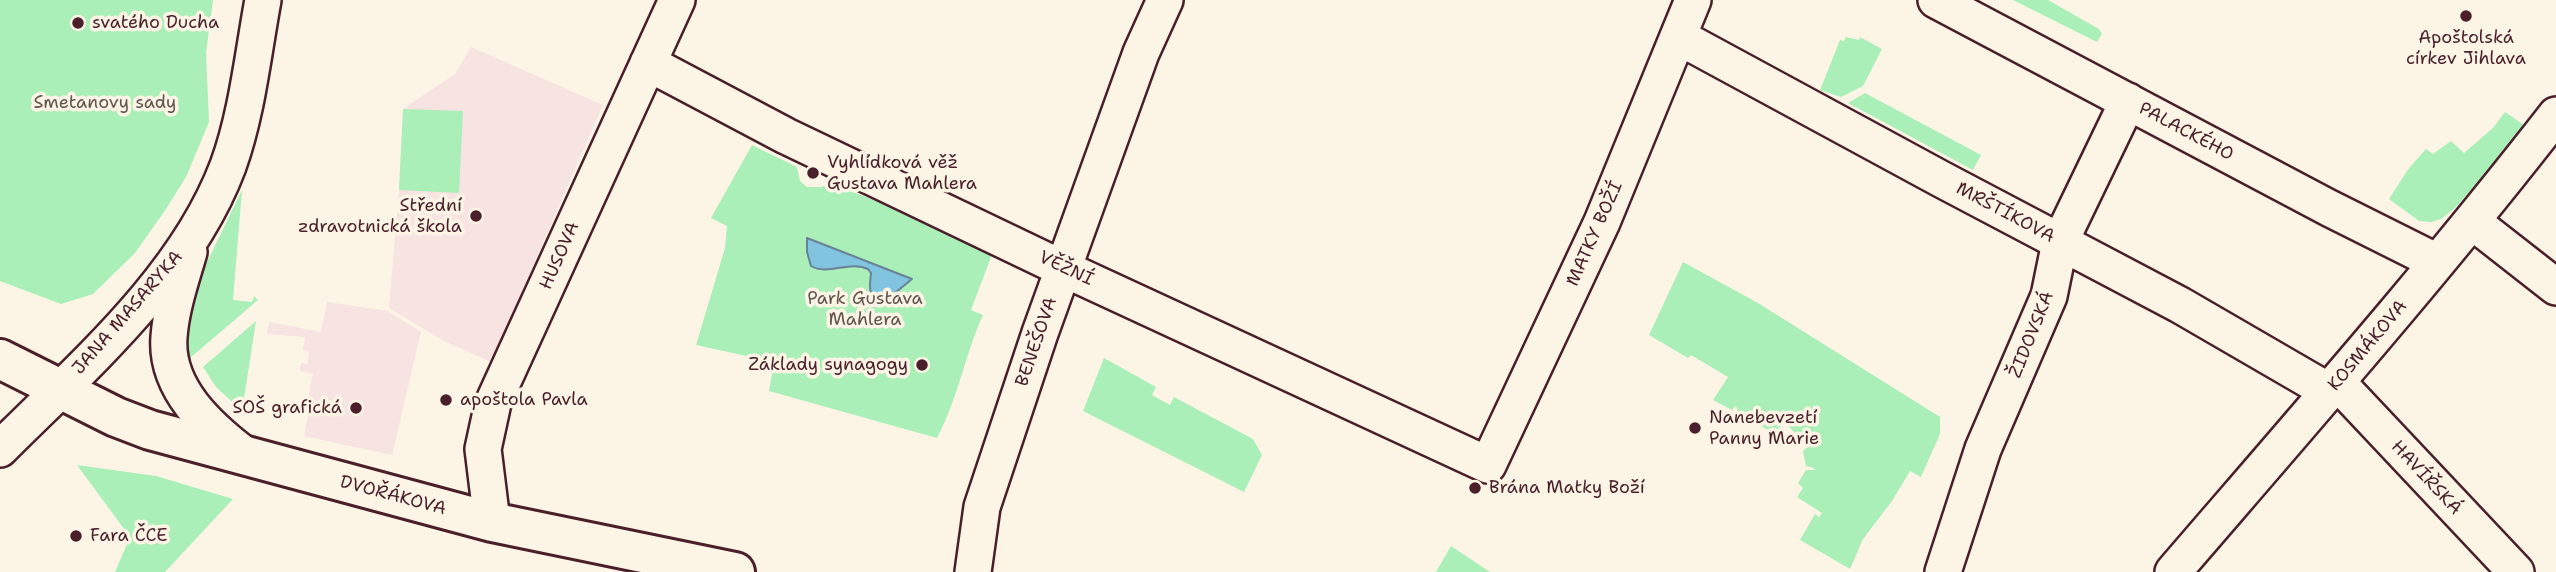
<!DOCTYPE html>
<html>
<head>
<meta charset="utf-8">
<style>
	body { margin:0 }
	canvas { display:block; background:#fcf5e5 }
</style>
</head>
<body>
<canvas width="2556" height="572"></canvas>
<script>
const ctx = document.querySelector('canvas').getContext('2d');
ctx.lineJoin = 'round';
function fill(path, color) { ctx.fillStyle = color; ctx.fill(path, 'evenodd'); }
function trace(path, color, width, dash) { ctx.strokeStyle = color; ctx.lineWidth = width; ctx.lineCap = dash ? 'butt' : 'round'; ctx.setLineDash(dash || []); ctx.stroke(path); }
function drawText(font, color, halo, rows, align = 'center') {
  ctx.font = font + ' "Shantell Sans",sans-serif'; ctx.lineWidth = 7; ctx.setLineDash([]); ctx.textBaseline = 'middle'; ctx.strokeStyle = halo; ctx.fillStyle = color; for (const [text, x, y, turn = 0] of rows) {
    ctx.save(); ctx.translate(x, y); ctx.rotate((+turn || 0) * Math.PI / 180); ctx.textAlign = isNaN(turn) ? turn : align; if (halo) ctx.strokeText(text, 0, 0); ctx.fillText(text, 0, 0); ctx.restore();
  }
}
const built = new Path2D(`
	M471,47l132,58 -112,257 -47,-21 -55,-33 10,-118 4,-81 52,-35z
	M327,302l61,9 33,21 -29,123 -88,-19 6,-31 -3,-1 6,-30 -13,-3 1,-8 7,1 1,-13 -6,-1 2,-13 -38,-3 2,-12 52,10z`);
const green = new Path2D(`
	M0,0h213l-7,53 3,69 -23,55 -20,32 -31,44 -42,41 -32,10 -61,-23z
	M2013,0h35l51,29 3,5 -5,8z
	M1846,37l13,3 1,-3 22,12 -19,37 -22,11 -21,-7 20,-50 4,1z
	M1865,93l116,62 -8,15 -125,-67z
	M403,109l60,2 -4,82 -60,-3z
	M2505,112l22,15 -72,81 -14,11 -10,3 -12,-1 -30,-22 20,-31 17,-19 7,5 18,-13 13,12 29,-25z
	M752,145l45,22 3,14 7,6h14l10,-4 163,66 -23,61 12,5c-18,39 -25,84 -46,123l-168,-47 5,-29 -78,-17 29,-97 2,-22 -16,-8z
	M242,190l-9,110 19,2 2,-6 4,4 -75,64 -1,-7 10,-64z
	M1683,262l75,41 182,114v17l-19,43 -11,-6 -18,30 -29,38 -13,30 -50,-29 15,-26 4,3 3,-4 -25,-16 6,-9 -5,-5 8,-13h9l-1,-2 -8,-2 -3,-15 5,-5 -24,-24 -8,13 -18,-11 1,-4 -3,-2 -3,4 -17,-10 2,-3 -3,-3 -3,4 -19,-10 15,-23 -37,-22 -3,3 -39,-23z
	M256,321l-14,90 -26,-24 -13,-20z
	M1104,358l52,29 -4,8 18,10 4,-8 79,42 9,16 -18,37 -161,-81z
	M77,465l79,11 77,23 -68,73h-50l15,-35z
	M1451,546l39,26h-54z`);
const water = new Path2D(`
	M807,238l105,41 -22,18 -11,4c-12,-6 -9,-17 -8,-28l-3,-4c-18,-9 -40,7 -57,-3l-4,-14z`);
const minor = new Path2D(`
	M1936,0l393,208 108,54
	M1679,37l262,142 239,126 150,87
	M648,63l138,73 261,125 441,204 114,-243 91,-222
	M2473,222l83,65
	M189,252c-8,28 -18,56 -20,85 -4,51 39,90 76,118
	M2338,383l178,189
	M0,449c83,-83 186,-171 228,-283 19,-52 25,-112 35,-166
	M492,522l-9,-73 10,-46 184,-403
	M973,572l9,-65 58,-174 101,-280 24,-53
	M1943,572l40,-123 66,-153 11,-54 68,-141
	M2173,572c130,-151 261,-300 383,-457`);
const major = new Path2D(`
	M0,359l116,58 34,13 342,92 243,50`);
const markers = [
	[2466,16,7,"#4a1f2b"],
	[78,23,7,"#4a1f2b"],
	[813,173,7,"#4a1f2b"],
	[476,216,7,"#4a1f2b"],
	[922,365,7,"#4a1f2b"],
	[446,400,7,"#4a1f2b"],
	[356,408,7,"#4a1f2b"],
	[1695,428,7,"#4a1f2b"],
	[1475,488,7,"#4a1f2b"],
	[76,536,7,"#4a1f2b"]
];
const poiNames = [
	["svatého Ducha",92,23],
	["Apoštolská",2466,38,"center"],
	["církev Jihlava",2466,59,"center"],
	["Vyhlídková věž",827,163],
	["Gustava Mahlera",827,184],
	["Střední",462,206,"right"],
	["zdravotnická škola",462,227,"right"],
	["Základy synagogy",908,365,"right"],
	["apoštola Pavla",460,400],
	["SOŠ grafická",342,408,"right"],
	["Nanebevzetí",1709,418],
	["Panny Marie",1709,439],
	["Brána Matky Boží",1489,488],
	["Fara ČCE",90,536]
];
const parkNames = [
	["Smetanovy sady",105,103],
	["Park Gustava",865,299],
	["Mahlera",865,320]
];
const streetNames = [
	["PALACKÉHO",2186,132,28],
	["MRŠTÍKOVA",2005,213,28],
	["MATKY BOŽÍ",1595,234,-66],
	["HUSOVA",560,256,-66],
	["VĚŽNÍ",1066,269,25],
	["JANA MASARYKA",128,313,-49],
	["ŽIDOVSKÁ",2032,335,-68],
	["BENEŠOVA",1037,342,-71],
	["KOSMÁKOVA",2368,346,-50],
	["HAVÍŘSKÁ",2426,478,47],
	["DVOŘÁKOVA",393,496,15]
];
fill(built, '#f6e3e2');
fill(green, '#aaeeb8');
fill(water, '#80c4e0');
trace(water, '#6a8298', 2);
trace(minor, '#4a1f2b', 40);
trace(major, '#4a1f2b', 44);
trace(minor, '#fcf5e5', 35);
trace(major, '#fcf5e5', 38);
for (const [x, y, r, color] of markers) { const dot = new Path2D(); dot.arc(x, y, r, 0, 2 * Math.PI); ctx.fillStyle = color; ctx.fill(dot); trace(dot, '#fcf5e5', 2.5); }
drawText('18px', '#4a1f2b', '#fcf5e5', poiNames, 'left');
drawText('18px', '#62534e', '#fcf5e5', parkNames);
drawText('18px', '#4a1f2b', '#fcf5e5', streetNames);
</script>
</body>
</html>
